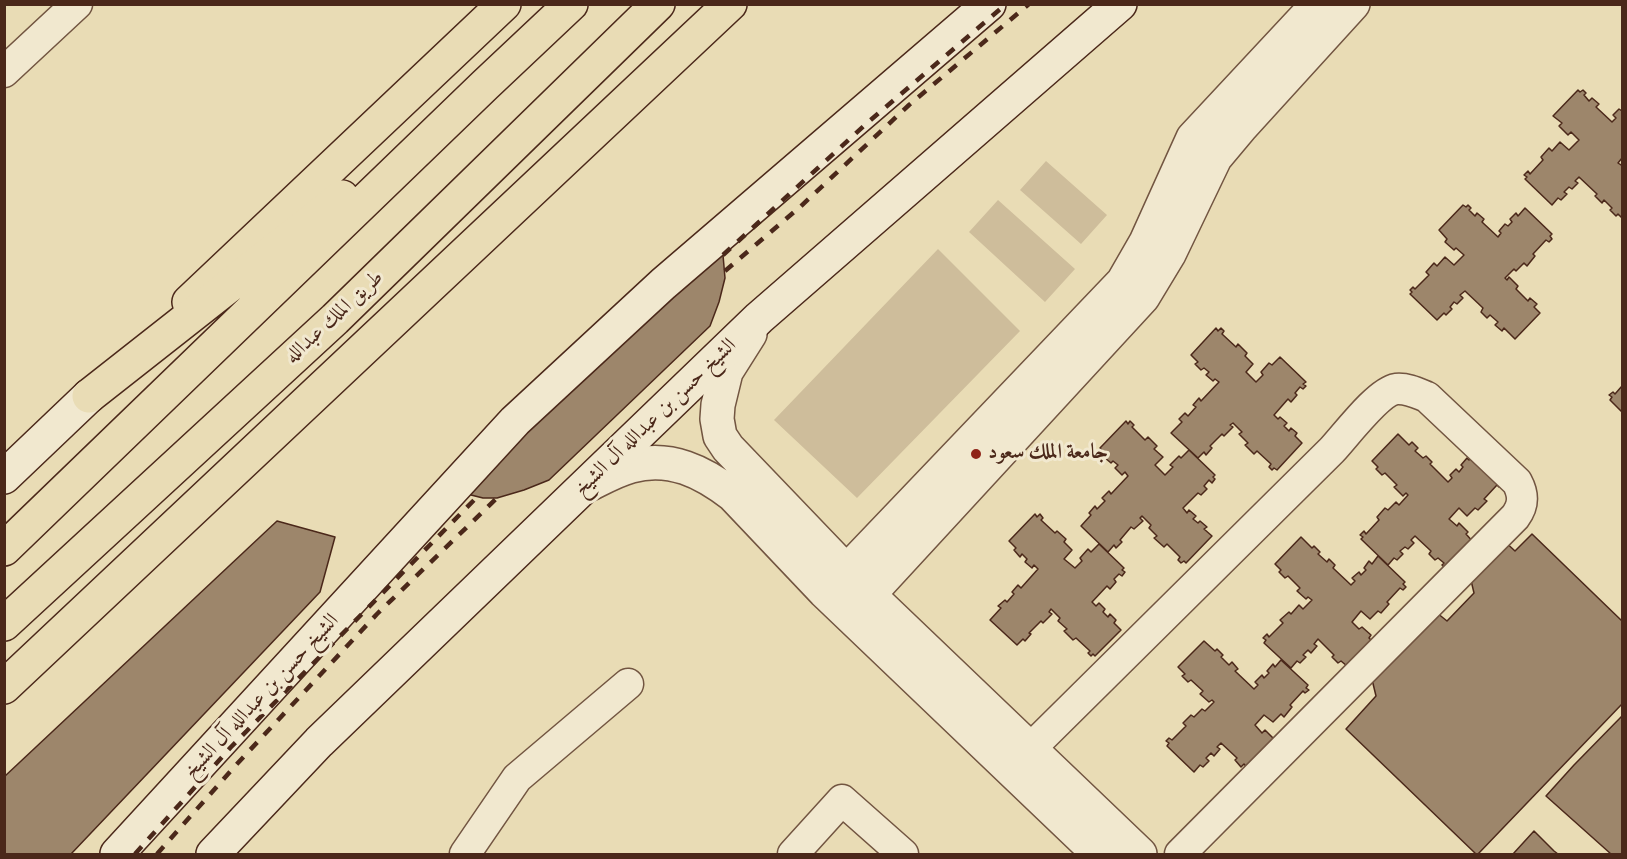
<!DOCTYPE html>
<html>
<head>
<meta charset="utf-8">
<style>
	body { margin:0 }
	#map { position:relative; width:1627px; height:859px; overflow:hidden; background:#e9dcb5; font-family:"IM FELL DW Pica",serif }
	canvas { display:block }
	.frame { position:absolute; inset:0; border:6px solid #4b281a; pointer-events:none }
</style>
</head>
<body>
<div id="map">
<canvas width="1627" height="859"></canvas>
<div class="frame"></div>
</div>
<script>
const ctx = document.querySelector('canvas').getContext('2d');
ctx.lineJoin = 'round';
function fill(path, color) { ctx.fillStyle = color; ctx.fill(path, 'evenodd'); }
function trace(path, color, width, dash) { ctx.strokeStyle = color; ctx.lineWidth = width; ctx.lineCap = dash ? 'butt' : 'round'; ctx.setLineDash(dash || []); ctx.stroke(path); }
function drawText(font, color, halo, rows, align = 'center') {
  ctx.font = font + ' "IM FELL DW Pica",Amiri,serif'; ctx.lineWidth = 6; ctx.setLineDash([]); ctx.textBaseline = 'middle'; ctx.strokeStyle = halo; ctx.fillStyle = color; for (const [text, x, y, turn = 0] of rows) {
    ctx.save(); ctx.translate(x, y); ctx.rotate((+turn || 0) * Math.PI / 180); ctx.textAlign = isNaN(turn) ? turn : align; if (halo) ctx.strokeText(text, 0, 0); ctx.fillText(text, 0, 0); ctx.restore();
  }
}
const green = new Path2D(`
	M1046,161l61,54 -26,29 -61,-54z
	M998,200l77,69 -30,33 -76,-70z
	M938,249l82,82 -163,167 -83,-78z`);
const building = new Path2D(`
	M1578,90l2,2 3,-2 3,3 -2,2 5,6 3,-3 7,6 -3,3 16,15 4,-4 -3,-3 6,-6 3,2v47l-4,5 3,2 1,-2v55l-4,-4 -2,2 -6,-6 2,-2 -8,-8 -2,3 -7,-7 2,-2 -18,-17 -4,4 3,2 -6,6 -3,-2 -5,5 3,2 -6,6 -3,-2 -6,7 -27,-26 2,-2 -3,-2 4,-4 2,3 13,-14 -2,-3 8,-9 3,3 8,-9 9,8 10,-10 -8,-8 -3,3 -9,-9 3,-3 -9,-7z
	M1463,205l3,2 2,-2 3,3 -2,2 6,6 2,-3 7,6 -2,3 16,15 3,-4 -2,-2 6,-7 3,2 4,-4 -2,-3 6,-6 2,3 7,-8 27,26 -2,2 2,3 -3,3 -3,-2 -13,14 2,2 -8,10 -3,-3 -8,8 -2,-2 -9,9 2,2 2,-3 9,9 -2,3 12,12 2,-3 7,6 -3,3 6,6 -25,26 -11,-11 -2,3 -7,-6 3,-3 -8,-7 -3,3 -6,-6 2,-4 -18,-17 -5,4 3,3 -6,6 -3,-2 -4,5 2,2 -6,6 -2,-2 -7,7 -27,-26 2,-2 -2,-2 3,-3 2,2 14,-14 -3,-3 8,-9 3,3 8,-9 9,8 10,-10 -8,-7 -2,2 -9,-8 2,-3 -8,-9z
	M709,246l11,4 3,5 2,23 -6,24 -9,24 -161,154 -25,10 -27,8h-14l-12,-3 -2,-4z
	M1216,328l2,3 3,-3 3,3 -2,3 14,13 2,-3 9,9 -2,3 8,8 -7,8 10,10 7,-7 -2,-3 8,-9 3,2 8,-8 26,25 -3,2 3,2 -3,3 -3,-2 -5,6 2,2 -6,7 -3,-3 -14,16 4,4 2,-2 7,6 -3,3 5,5 2,-3 6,5 -2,3 7,7 -25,27 -3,-2 -2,2 -3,-3 2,-3 -14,-13 -3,3 -9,-9 3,-2 -9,-9 3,-2 -9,-9 -3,2 3,2 -9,9 -2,-2 -12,12 2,2 -6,7 -2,-3 -6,6 -27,-25 11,-11 -3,-3 6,-6 3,3 8,-9 -3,-2 6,-7 2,3 18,-19 -4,-3 -2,2 -7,-6 3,-3 -5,-4 -3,2 -6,-6 3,-2 -7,-7z
	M1622,386v26l-12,-12 2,-3 -3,-2 4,-3 2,2z
	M1126,421l2,3 2,-3 4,4 -2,2 13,13 3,-3 9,9 -3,3 9,8 -8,8 10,10 8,-8 -3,-2 9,-9 2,2 8,-8 26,25 -2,2 2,2 -3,4 -3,-3 -5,6 3,3 -6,6 -3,-2 -15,15 4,5 2,-3 7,6 -3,3 5,4 2,-2 7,6 -3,2 8,7 -26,27 -2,-2 -3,2 -3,-3 2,-3 -13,-13 -3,3 -10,-9 3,-2 -8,-8 2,-3 -9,-9 -2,2 3,3 -9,8 -3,-2 -11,13 2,2 -6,6 -2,-3 -6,7 -27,-26 10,-11 -2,-2 6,-7 2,3 8,-8 -3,-3 7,-7 2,3 17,-18 -3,-4 -3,3 -7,-7 3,-3 -5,-4 -2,2 -7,-6 2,-2 -6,-7z
	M1398,434l11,11 3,-3 6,6 -3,3 8,7 3,-2 6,6 -2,2 18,18 4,-4 -2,-3 6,-6 3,3 4,-5 -2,-2 6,-7 2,2 7,-7 27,30 -4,4 -2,-2 -13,14 3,2 -9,9 -3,-2 -8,8 -8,-8 -10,11 8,7 2,-3 9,9 -2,2 8,9 -29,25 -3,-3 2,-2 -6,-5 -3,2 -6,-6 2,-3 -16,-15 -4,4 3,3 -6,6 -3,-2 -5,4 3,3 -6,6 -3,-2 -6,7 -27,-26 2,-2 -3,-2 4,-4 2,3 13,-14 -2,-3 8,-9 3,2 8,-8 3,3 9,-10 -2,-2 -3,3 -9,-9 3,-2 -12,-12 -3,2 -6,-6 2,-2 -6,-6z
	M1035,514l2,3 3,-3 3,4 -2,2 14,13 2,-2 9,8 -2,3 8,8 -8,9 11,9 7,-7 -2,-3 8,-9 3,3 8,-8 25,24 -2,2 3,2 -3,4 -3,-2 -5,5 2,3 -6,7 -3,-3 -15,16 4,4 3,-3 6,6 -2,3 5,5 2,-3 6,6 -2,3 7,7 -26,26 -2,-2 -2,2 -3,-3 2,-2 -14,-13 -3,2 -9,-9 3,-2 -9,-8 2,-3 -9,-9 -2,3 3,2 -9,9 -2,-2 -12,12 2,1 -6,7 -2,-2 -6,6 -27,-25 11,-12 -3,-2 7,-6 2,2 7,-8 -2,-2 6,-7 3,3 17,-19 -4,-4 -2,3 -7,-6 2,-3 -5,-5 -2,3 -6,-7 2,-2 -7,-7z
	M277,521l58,16 -15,55 -249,262h-67v-77z
	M1532,534l90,87v83l-144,150h-2l-130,-125 30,-33 -7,-29 62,-59 16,13 27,-28 -5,-21 33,-33 13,12z
	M1301,537l11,11 2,-2 6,6 -2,2 9,8 2,-3 6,6 -2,3 18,17 4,-4 -3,-3 7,-6 2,3 5,-5 -2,-2 5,-7 3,3 6,-8 27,26 -2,2 3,3 -3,3 -3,-2 -13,14 2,2 -8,9 -3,-2 -8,8 -9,-8 -9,11 7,7 3,-2 9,8 -2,3 8,8 -30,20 -6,-5 -3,2 -6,-6 2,-2 -16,-16 -4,5 3,2 -6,7 -3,-3 -5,5 3,2 -6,6 -3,-2 -6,7 -27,-25 2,-3 -3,-2 4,-4 2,3 14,-14 -3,-3 9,-8 2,2 8,-9 4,4 9,-9 -4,-3 -2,2 -9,-8 3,-3 -12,-12 -3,2 -6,-6 2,-2 -6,-6z
	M1204,641l11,10 2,-2 6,6 -2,2 8,8 3,-3 6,7 -3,2 19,18 4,-4 -3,-3 7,-7 2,3 5,-5 -2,-2 6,-7 2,3 6,-7 27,25 -2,3 3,2 -4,3 -2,-2 -13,14 2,2 -8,10 -3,-3 -8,8 -9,-7 -9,10 7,8 3,-3 9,9 -25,31 -5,-6 -3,3 -6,-7 2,-2 -16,-15 -4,4 3,2 -6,7 -3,-3 -5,5 3,3 -6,6 -3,-2 -6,7 -27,-26 2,-3 -3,-2 3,-3 3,2 14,-14 -3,-3 8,-8 3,2 8,-8 3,2 9,-9 -2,-2 -3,2 -9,-8 3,-3 -12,-11 -3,2 -6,-6 3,-2 -7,-7z
	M1622,716v138h-11l-65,-58 28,-31z
	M1534,831l20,20 4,3h-45z`);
const minor = new Path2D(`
	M4,72l73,-68
	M1030,749l302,-299c14,-15 46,-58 64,-61 12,-1 21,4 31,8l90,85c7,13 7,23 -2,35l-335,337
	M465,854l52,-76 111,-94
	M793,854l49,-54 61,54`);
const tertiary = new Path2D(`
	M750,334l-24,38 -8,33 -1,14 3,17 8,12 140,146 272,260
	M588,485c14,-7 28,-15 43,-19 39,-11 72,6 102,29l92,97 274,262
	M825,592l22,-21 276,-289 23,-40 47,-104 125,-134
	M850,615l293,-318 26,-43 46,-96 26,-31 112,-123`);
const secondary = new Path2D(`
	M4,477l85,-81
	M117,854l398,-433 148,-137 326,-280
	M213,854l106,-112 440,-424 361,-314`);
const primary = new Path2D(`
	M189,302l315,-298
	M4,687l726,-683`);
const trunk = new Path2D(`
	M89,396l253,-199
	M4,549l481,-464 86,-81
	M4,624l331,-305 323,-315`);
const rail = new Path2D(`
	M723,255l143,-131 140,-120
	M725,271l75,-64 109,-102 120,-101
	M135,854l96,-107 247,-251
	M157,854l79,-89 141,-151 120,-116`);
const markers = [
	[976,454,6,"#8f2418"]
];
const streetNames = [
	["طريق الملك عبدالله",335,318,-43],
	["الشيخ حسن بن عبدالله آل الشيخ",656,418,-44],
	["الشيخ حسن بن عبدالله آل الشيخ",262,697,-47]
];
const poiNames = [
	["جامعة الملك سعود",988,454]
];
fill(green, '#cebd9b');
fill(building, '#9d866b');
trace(building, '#4b281a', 1.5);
trace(minor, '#725541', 33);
trace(tertiary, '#725541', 36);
trace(secondary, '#4b281a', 36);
trace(primary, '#4b281a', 36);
trace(trunk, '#4b281a', 36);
trace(minor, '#f1e8cf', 30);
trace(tertiary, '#f1e8cf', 33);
trace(secondary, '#f1e8cf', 33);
trace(primary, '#e9dcb5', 33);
trace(trunk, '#e9dcb5', 33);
trace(rail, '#4b281a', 4.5, [10, 10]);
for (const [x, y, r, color] of markers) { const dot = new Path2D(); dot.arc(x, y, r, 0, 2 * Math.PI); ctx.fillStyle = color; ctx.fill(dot); trace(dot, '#f1e8cf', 2); }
drawText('21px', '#4b281a', '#f1e8cf', streetNames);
drawText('bold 21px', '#4b281a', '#f1e8cf', poiNames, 'left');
</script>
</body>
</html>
